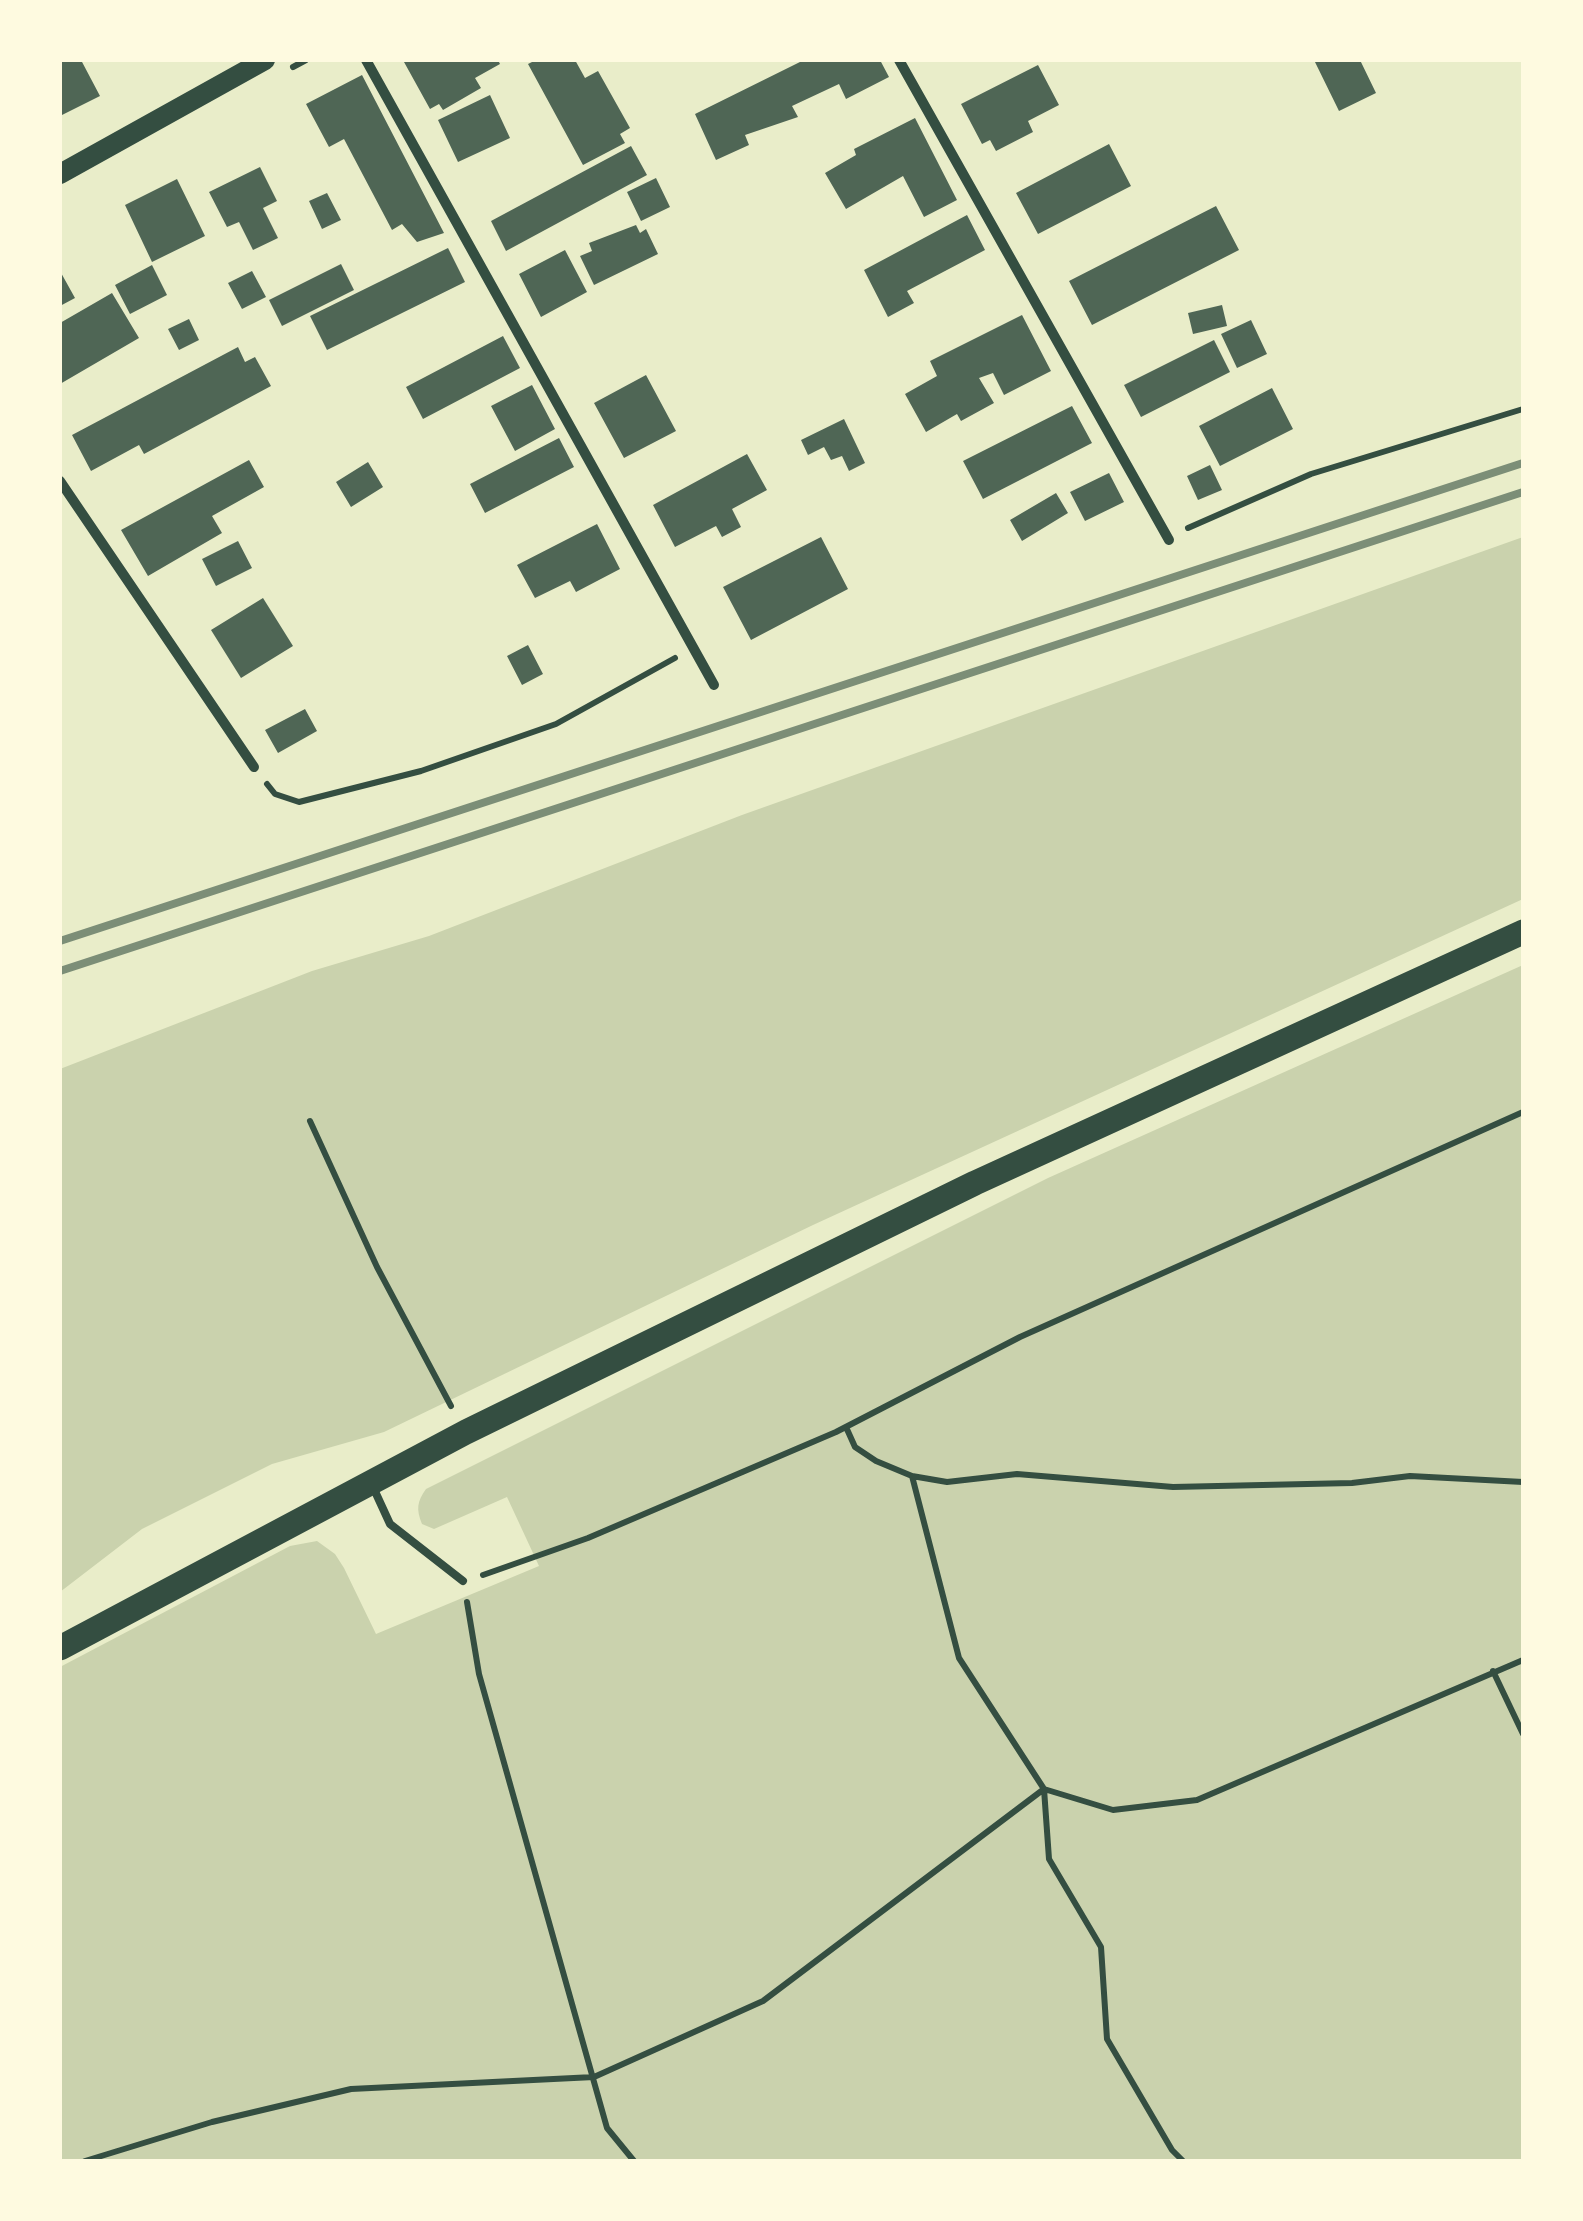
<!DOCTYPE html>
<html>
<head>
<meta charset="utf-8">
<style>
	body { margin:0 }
	#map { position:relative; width:1583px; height:2221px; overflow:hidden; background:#e9edc9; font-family:"Libre Baskerville",serif }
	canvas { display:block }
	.frame { position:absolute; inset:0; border:62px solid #fefae0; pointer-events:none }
</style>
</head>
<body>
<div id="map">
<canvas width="1583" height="2221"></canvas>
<div class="frame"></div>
</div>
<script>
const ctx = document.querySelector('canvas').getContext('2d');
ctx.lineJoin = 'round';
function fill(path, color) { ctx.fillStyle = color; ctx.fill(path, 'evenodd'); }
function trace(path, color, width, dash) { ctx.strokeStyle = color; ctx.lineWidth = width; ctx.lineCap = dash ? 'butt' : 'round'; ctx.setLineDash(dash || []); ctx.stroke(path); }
const green = new Path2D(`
	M1523,537v362l-710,326 -429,207 -112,32 -130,65 -82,63v-523l252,-98 117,-35 313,-121z
	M1523,965v1196h-1463v-494l230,-121 27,-5 18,13 9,14 32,66 163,-68 -32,-69 -73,32 -12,-5c-6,-15 -5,-22 4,-35l622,-311z`);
const building = new Path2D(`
	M60,60h21l19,36 -40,20z
	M408,60h90l2,4 -25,14 6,10 -38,22 -4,-6 -9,5 -26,-47z
	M536,60h39l10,18 13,-7 32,57 -10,6 5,9 -42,22 -55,-101z
	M804,60h76l9,17 -43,22 -7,-15 -47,22 6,11 -53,18 4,10 -33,15 -21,-46z
	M1314,60h46l16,33 -37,18z
	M1038,65l21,40 -31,16 5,11 -37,19 -6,-11 -8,4 -21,-40z
	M362,75l82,158 -27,9 -15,-18 -10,6 -48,-91 -15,8 -23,-43z
	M490,95l20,43 -52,24 -20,-42z
	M915,118l42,82 -33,17 -21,-41 -57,33 -21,-36 31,-18 -2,-6z
	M1109,144l22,42 -93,48 -22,-41z
	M631,146l16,29 -141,76 -15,-30z
	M260,167l17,34 -14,7 15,30 -25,12 -14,-28 -12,5 -18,-35z
	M656,178l14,29 -29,14 -14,-29z
	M177,179l28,57 -53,26 -27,-57z
	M327,193l14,27 -19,9 -13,-28z
	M1216,206l23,44 -147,75 -23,-44z
	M967,215l18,35 -78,41 7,12 -26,14 -24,-47z
	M636,225l4,8 6,-4 12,25 -64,31 -14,-29 12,-5 -3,-8z
	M448,248l17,34 -138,68 -17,-34z
	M565,250l22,42 -46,25 -22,-43z
	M341,264l13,26 -72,36 -13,-26z
	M152,265l15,30 -37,19 -15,-29z
	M60,271l15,27 -15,8z
	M252,271l14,26 -24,12 -14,-26z
	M112,293l27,45 -79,46v-61z
	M1222,305l5,21 -34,8 -5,-21z
	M1022,315l29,56 -47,24 -11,-22 -14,5 15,25 -33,18 -4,-7 -31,18 -21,-38 32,-18 -7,-15z
	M189,319l10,21 -20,10 -11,-21z
	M1251,320l16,34 -30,14 -16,-34z
	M503,336l17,32 -97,51 -17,-32z
	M1214,340l16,32 -89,45 -17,-32z
	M238,347l7,15 10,-5 16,29 -127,68 -5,-9 -48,26 -19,-36z
	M646,375l30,56 -52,27 -30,-55z
	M532,385l23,44 -40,22 -24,-45z
	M1272,388l21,41 -73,37 -21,-40z
	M1072,406l20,37 -109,56 -20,-38z
	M844,419l21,44 -16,8 -7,-15 -11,4 -7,-13 -16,8 -7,-15z
	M559,438l15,29 -89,46 -15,-29z
	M747,454l20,36 -35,19 9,18 -19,10 -6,-11 -41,21 -22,-42z
	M249,460l15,27 -52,29 10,17 -74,43 -27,-46z
	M368,462l15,25 -32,20 -15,-25z
	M1210,465l12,25 -24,10 -11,-24z
	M1109,473l15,29 -39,19 -15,-29z
	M1056,493l12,20 -46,28 -12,-21z
	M597,524l23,45 -44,23 -6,-11 -35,17 -18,-33z
	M821,537l27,52 -97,51 -28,-53z
	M238,541l14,27 -36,18 -14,-27z
	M263,598l30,48 -52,32 -30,-48z
	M528,645l15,29 -21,11 -15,-29z
	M305,709l12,22 -39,22 -13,-23z`);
const path = new Path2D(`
	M293,67l13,-7
	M1188,528l123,-54 212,-65
	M267,784l8,10 24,8 122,-31 135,-47 119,-66
	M310,1121l67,146 74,139
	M846,1427l9,20 21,14 36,15 35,6 70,-8 156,13 179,-4 58,-7 113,6
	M912,1476l47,182 85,131 5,70 52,88 6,92 65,111 11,11
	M483,1575l105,-37 248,-106 184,-95 503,-225
	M467,1602l12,72 128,454 27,33
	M1493,1671l30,63
	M1044,1789l69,21 84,-10 326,-140
	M85,2161l127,-39 139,-33 243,-12 169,-76 281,-212`);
const service = new Path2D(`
	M373,1487l17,37 73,57`);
const minor = new Path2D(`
	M366,60l348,625
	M899,60l270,480
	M60,481l194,286`);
const secondary = new Path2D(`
	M60,174l205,-114`);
const primary = new Path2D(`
	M60,1648l406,-216 509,-249 548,-251`);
const rail = new Path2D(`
	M60,941l1463,-478
	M60,971l1463,-479`);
fill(green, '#cad2ad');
fill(building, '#4f6655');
trace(path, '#344e41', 6);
trace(service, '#344e41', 8);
trace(minor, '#344e41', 10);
trace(secondary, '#344e41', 20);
trace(primary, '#344e41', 25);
trace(rail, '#7c8e77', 8);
</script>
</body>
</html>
